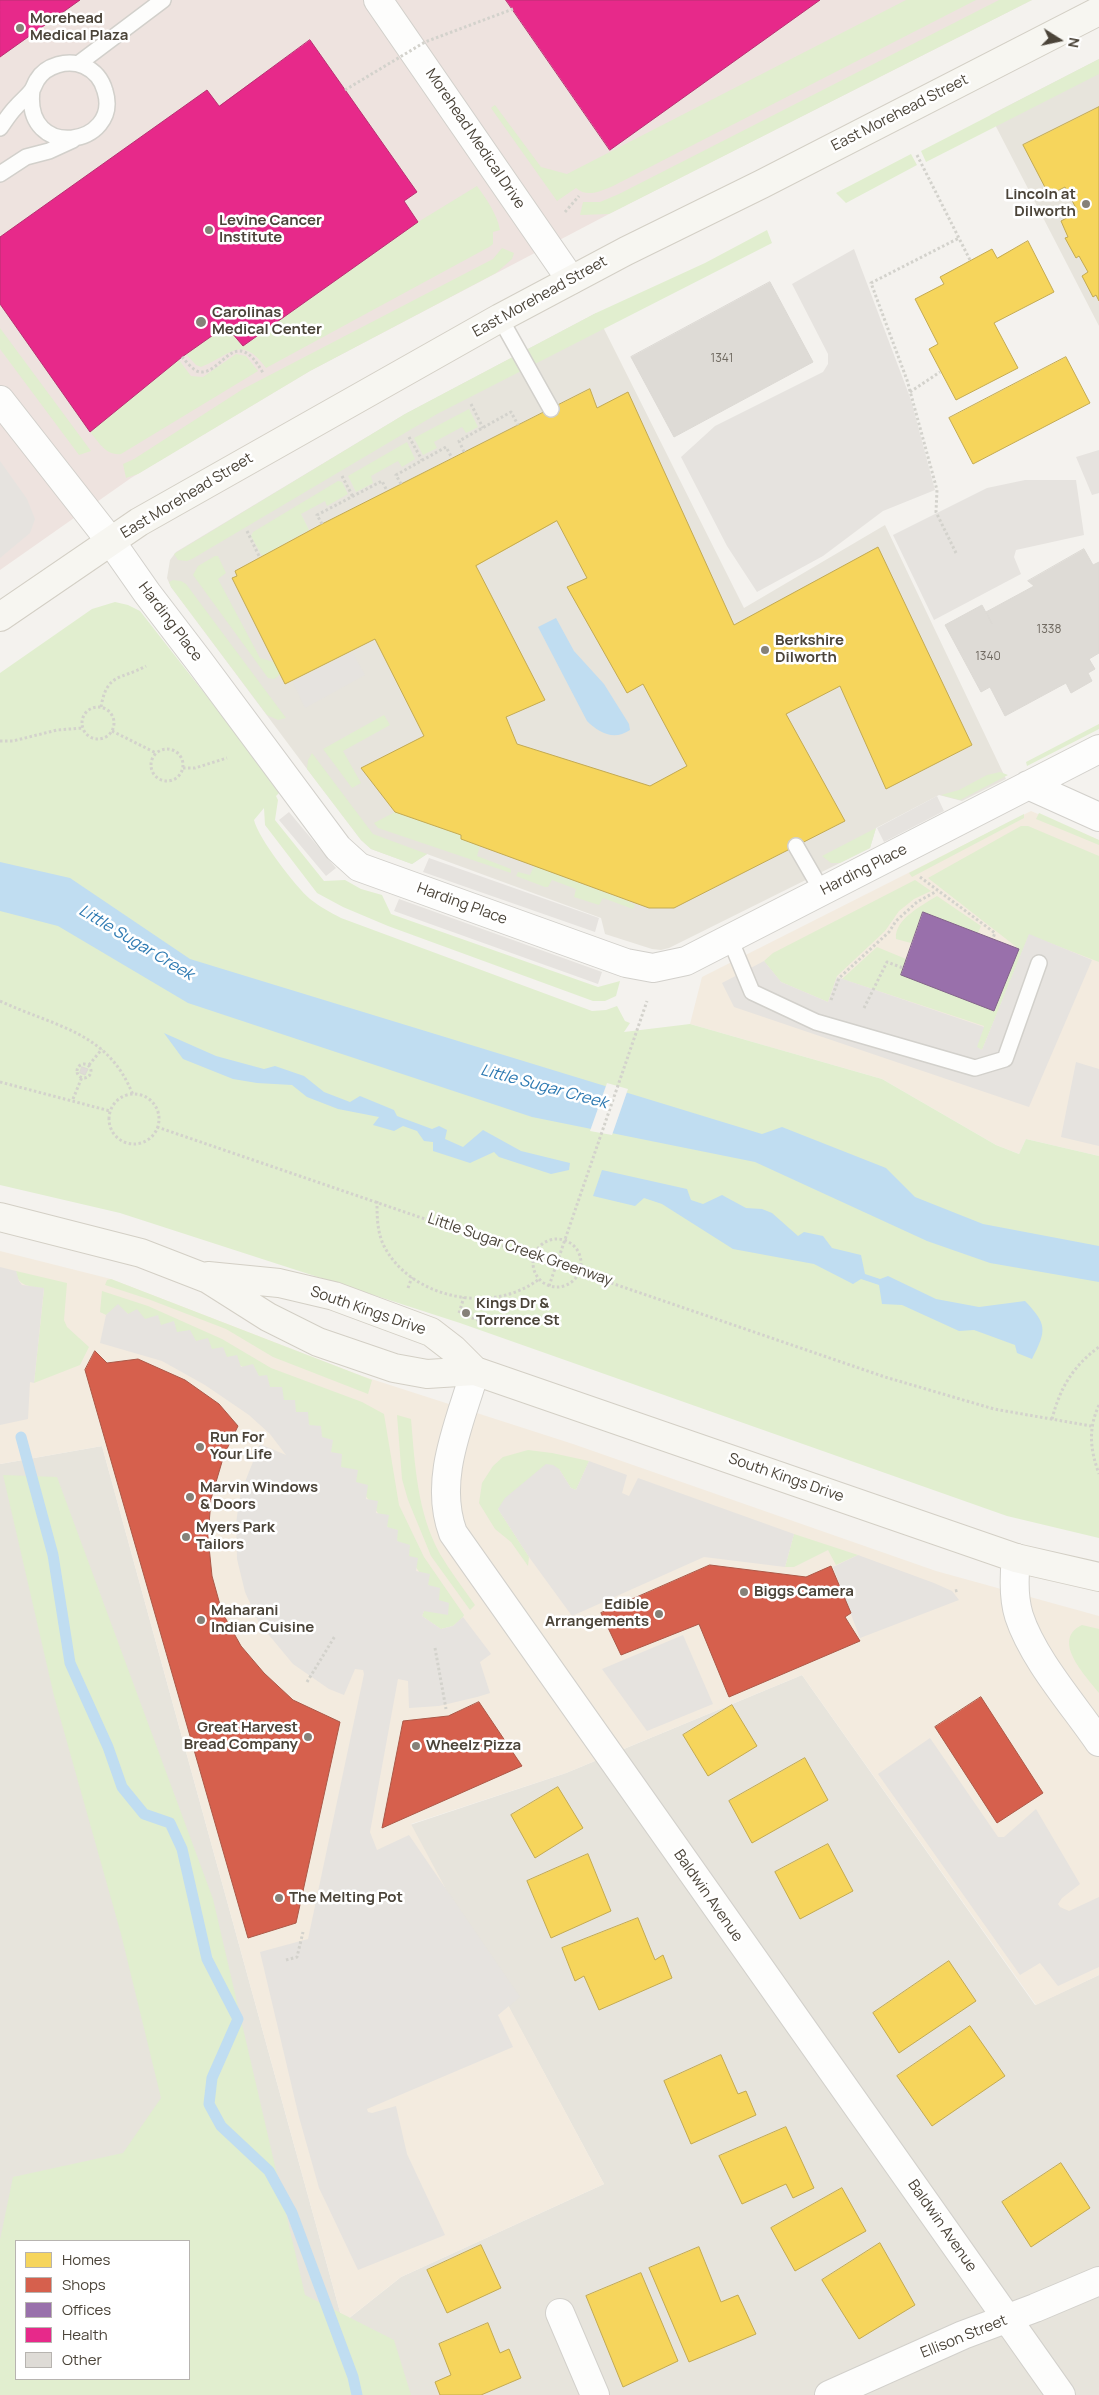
<!DOCTYPE html>
<html>
<head>
<meta charset="utf-8">
<style>
	body { margin:0 }
	#map { position:relative; width:1099px; height:2395px; overflow:hidden; background:#f4f2ee; font-family:Manrope,sans-serif }
	canvas { display:block }
	.legend { position:absolute; left:15px; top:2240px; width:175px; height:140px; box-sizing:border-box; background:#fff; border:1px solid #b7b4b0; margin:0; padding:6px 9px; list-style:none; font-size:15px; color:#4b4439 }
	.legend li { display:flex; align-items:center; gap:10px; height:25px }
	.legend b { width:25px; border:1px solid #b7b4b0 }
	.north { position:absolute; left:1034px; top:15px; width:50px; height:50px; -webkit-text-stroke:4px #fff; paint-order:stroke; rotate:100deg; font-size:14px; font-weight:700; line-height:20px; text-align:center; color:#4b4439 }
	.north::after { content:''; display:block; margin:auto; width:18px; height:22px; background:#4b4439; clip-path:polygon(50% 0,100% 100%,50% 72%,0 100%) }
</style>
</head>
<body>
<div id="map">
<canvas width="1099" height="2395"></canvas>
<ul class="legend">
<li><b style="height:14px;background:#f6d55c"></b>Homes</li>
<li><b style="height:14px;background:#d6604d"></b>Shops</li>
<li><b style="height:14px;background:#9970ab"></b>Offices</li>
<li><b style="height:14px;background:#e7298a"></b>Health</li>
<li><b style="height:14px;background:#dedbd6"></b>Other</li>
</ul>
<div class="north">N</div>
</div>
<script>
const ctx = document.querySelector('canvas').getContext('2d');
ctx.lineJoin = 'round';
function fill(path, color) { ctx.fillStyle = color; ctx.fill(path, 'evenodd'); }
function trace(path, color, width, dash) { ctx.strokeStyle = color; ctx.lineWidth = width; ctx.lineCap = dash ? 'butt' : 'round'; ctx.setLineDash(dash || []); ctx.stroke(path); }
function drawText(font, color, halo, rows, align = 'center') {
  ctx.font = font + ' Manrope,sans-serif'; ctx.lineWidth = 5; ctx.setLineDash([]); ctx.textBaseline = 'middle'; ctx.strokeStyle = halo; ctx.fillStyle = color; for (const [text, x, y, turn = 0] of rows) {
    ctx.save(); ctx.translate(x, y); ctx.rotate((+turn || 0) * Math.PI / 180); ctx.textAlign = isNaN(turn) ? turn : align; if (halo) ctx.strokeText(text, 0, 0); ctx.fillText(text, 0, 0); ctx.restore();
  }
}
const residential = new Path2D(`
	M1099,59v267l-109,-211z
	M596,313l148,295 141,-83 121,254 -44,22 -23,-6 -63,33 -6,20 -201,100 -8,2 -9,-1 -47,-15 -4,-16 -174,-64 -15,10 -41,-15 -10,-9 -54,-71 -136,-182 -4,-9 3,-18 6,-8 229,-138z
	M102,1446l241,877 58,-46 203,-93 -194,-359 156,-52 236,-98 233,330 64,-30v420h-1099v-931zM16,2241h173v138h-173z`);
const commercial = new Path2D(`
	M1031,811l68,29v316l-73,-17 -7,15 -23,-9 -114,-66 -192,-55 12,-47z
	M0,1251l111,28 251,97 211,68 363,127 163,45v359l-63,30 -234,-330 -236,98 -155,51 193,360 -203,93 -58,46 -241,-877 -102,18z`);
const medical = new Path2D(`
	M0,0h1032l-423,214 -299,157 -179,107 -131,92z`);
const green = new Path2D(`
	M906,0h70l-363,186c-12,5 -26,12 -37,2l-19,13 -66,-93 4,-3 46,62 26,7z
	M999,0h33l-423,214 -29,1 3,-13h17l19,-8z
	M1099,59v15l-173,88 -5,-11z
	M911,154l6,11 -71,38 -10,-10z
	M477,186c10,14 20,28 23,44l-7,2v12l-4,3 -223,121c-25,-34 -35,-13 -65,-1l-5,-2 -10,-11 40,-28 18,20 174,-124z
	M767,230l5,13 -335,171 -245,145 -5,2 -9,-1 -4,-6 231,-140 191,-101 109,-50z
	M502,248l12,5 -2,6 -16,14 -186,98 -172,103 -12,4 -3,-14 11,-5 109,-70 250,-130z
	M0,328l91,123 -12,4 -79,-106z
	M236,354l10,2 12,15 -137,83c-15,2 -22,-12 -31,-22l89,-72 12,16 12,1z
	M469,409l9,18 -12,6 -4,-6 -28,15 3,6 -14,7 -9,-17z
	M407,442l8,17 -13,8 -4,-6 -27,15 2,7 -17,9 -8,-16z
	M338,481l4,1 6,12 -21,12 -2,-5 -24,13 8,16 -47,26 -11,-20 2,-4z
	M215,556h3l8,17 -8,6 42,79 14,4 7,12 -7,5 -6,-1 -75,-103 5,-9z
	M173,580l8,1 5,3 100,134 -8,2 -11,-5 -96,-128 -2,-5z
	M115,602l13,3 12,6 141,180 -5,5 2,4 -3,20 49,61 21,-1 16,9 21,6 9,19 207,73 22,-6 -4,15 -11,5h-12l-205,-75 -45,-19 -26,-14 -52,-68 -1,-17 -10,12c4,18 42,67 56,79 10,8 20,13 31,19l251,93 14,-1 11,-4 8,15 5,2 -6,9 66,-8 192,55 114,66 23,9 7,-15 73,17v382l-92,-22 -547,-193 -340,-110 -120,-28v-512l92,-64z
	M384,715l6,10 -47,26 18,32 -9,5 -29,-39z
	M1099,724v5l-72,37 -1,-4z
	M312,753l61,81 54,20 -15,10 -41,-15 -10,-9 -54,-71 1,-9z
	M1000,772l8,3 -48,25 -19,-5 18,-5 28,-15z
	M395,812l66,23v4l19,7 -3,10 34,13v4l-133,-45 -4,-5z
	M1039,813l60,27v5l-63,-26z
	M1024,814v4l-112,59 -3,-4z
	M1021,826h7l71,30v106l-70,-27 -47,115 -6,-3 8,-21 -142,-47 35,-32 29,12 -4,16 92,36 25,-62 -91,-71z
	M876,828l-6,20 -30,15h-9l-9,-7z
	M534,866l94,35 7,4 -2,4 -30,-11 -4,7 -25,-8 2,-8 -24,-9 -4,7h-3l-29,-11 2,-4 12,3z
	M915,880l16,11 -17,8 -15,12 -14,20 -48,45 -9,26 -47,-20 -17,-21 9,-8z
	M937,896l44,30 -3,7 -55,-21 -12,31 -15,-4c-2,-20 27,-34 41,-43z
	M16,1271l51,12 -3,37 3,7 22,20 -9,18 -46,18 10,-94c-13,-3 -27,-2 -28,-18z
	M111,1279l261,101 -4,14 -95,-37 -47,-28 -78,-30 -43,-14 2,-5z
	M102,1291l46,15 74,33 49,29 91,34 22,12 15,91 25,52 40,58 -1,2 -10,9 -12,3 -19,-13 2,-5 15,-11 -83,-118 -15,-15 -19,-30 -63,-61 -63,-35 -68,-27 -10,-9 -12,10 -6,-3z
	M397,1415l14,4c4,46 6,93 29,135 10,17 23,34 35,51l-5,5 -39,-54 -23,-56 -6,-21z
	M528,1450l24,3 37,8 -13,29 -5,-2 -12,-19 -61,40 31,48 -1,9 -17,-24 -16,-13 -16,-26 3,-20 11,-17 10,-9z
	M3,1475l54,2 156,422 92,396 89,45 17,55h-411v-155l13,-63 110,-24 38,-55 -40,-164 -67,-238zM16,2241h173v138h-173z
	M794,1534l64,21 -22,10 -8,-15 -34,17h-9z
	M1082,1625l17,4v64c-13,-17 -49,-53 -17,-68z`);
const parking = new Path2D(`
	M854,249l57,151 24,90 -52,21 -60,45 -66,36 -30,-46 -46,-89 34,-31 108,-54 5,-8v-10l-36,-70z
	M1099,450v43l-7,2 -16,-38z
	M0,461l27,38 8,20 -5,14 -30,25z
	M1025,480h51l8,55 -68,15 -2,7 7,17 -87,46 -41,-85 94,-47z
	M352,652l13,23 -60,33 -12,-26z
	M937,796l7,15 -60,31 -7,-14z
	M289,812l47,56 -10,8 -47,-56z
	M429,858l170,60 -4,14 -172,-60z
	M399,899l203,73 -4,12 -204,-73z
	M1029,934l63,26 -63,147 -295,-100 -12,-24 42,-22 17,21 47,20 9,-25 147,50 -7,20 5,3z
	M1076,1062l23,7v77l-38,-9z
	M0,1267l16,4 3,10 3,4 22,3 -10,95 -4,-1 -2,37 -28,6z
	M118,1304l10,10 9,-5 8,10 13,-4 3,10 13,-4 3,11 13,-2 6,11 12,-3 4,11 11,-2 4,10 10,-2 4,12 12,-3 6,12 8,-1 3,12h12l2,13h11l1,12h12l1,13 12,1 1,11 11,3 -2,12 11,2 -1,13 17,3 -2,12 12,3 -2,14 12,2 -2,12 13,2 -2,12 11,3 -1,11 13,4 -1,11 9,2 -2,13 14,3 -2,11 12,3 -1,12 10,3 -1,12 -24,-4 -2,5 19,13 12,-3 10,-9 28,37 -11,8 10,31 -13,4 -38,9 -30,2 -1,-27 -10,-2 -28,153 7,18 32,-15 111,162 -22,18 15,32 -146,62 1,3 4,1 24,-7 11,48 38,81 -87,35 -39,-82 -20,-71 -39,-165 48,-13 56,-265 -1,-4 -8,-1 -11,26 -15,-6 -36,-25 -34,-41 -14,-31 -8,-33 -1,-35 2,-15 3,-17 19,-48 26,11 -16,-21 -21,-19 -44,-30 -43,-24 -62,-18 6,-28z
	M589,1461l38,14 -5,18 7,3 9,-18 156,56 -9,33 -81,-10 -132,59 -43,-59 -31,-48 7,-11 41,-34 7,1 6,4 12,19 5,2z
	M858,1555l76,28 18,8 7,9 -99,38 -27,-71z
	M683,1635l30,69 -66,27 -45,-62z
	M930,1738l68,99h6l32,-28 44,75 -18,14 -4,6 2,3 9,4 30,-14v70l-41,19 -18,-23 -20,12 -142,-201z`);
const water = new Path2D(`
	M556,618l18,33 30,33 25,40 1,6c-16,11 -31,3 -43,-9l-49,-94z
	M0,862l70,16 120,81 572,175 20,-7 104,41 29,29 68,27 116,22v36l-109,-19 -63,-22 -172,-79 -223,-45 -344,-114 -130,-77 -58,-15z
	M164,1033l52,23 48,13 11,-3 29,10 20,16 26,10 10,-6 34,14 3,6 35,13 7,-3 8,4 -2,9 18,8 20,-17 38,21 49,12 -1,7 -18,4 -52,-17 -5,-5 -24,11 -37,-12v-9l-9,-1 -7,-10 -14,-5 -9,5 -21,-6 6,-8 -41,-8 -31,-12 -15,-12 -35,-2 -24,-4 -50,-20z
	M602,1170l85,19 4,11 12,4 19,-9 24,13 16,1 10,4 26,23 6,-4 19,4 9,12 29,7 4,19 15,5 8,-3 48,23 43,8 46,-6c22,23 22,29 7,58l-15,-6 -2,-8 -41,-15 -15,1 -57,-26 -20,-1 -3,-19 -18,-6 -8,5 -39,-20 -81,-15 -71,-45 -18,-6 -9,8 -42,-10z`);
const pier = new Path2D(`
	M607,1083l21,6 -16,46 -22,-4z`);
const homes = new Path2D(`
	M1099,107v194l-3,-6 -3,2 -11,-21 6,-4 -9,-16 -3,2 -11,-20 3,-1 -7,-16 17,-9 -13,-25 -16,8 -26,-50z
	M1028,241l26,51 -60,31 24,45 -62,32 -27,-51 9,-5 -23,-45 29,-15 -4,-7 52,-28 5,9z
	M1066,357l24,46 -117,61 -24,-46z
	M590,389l7,19 31,-16 106,233 144,-78 94,198 -86,44 -46,-103 -54,28 59,107 -171,87h-25l-169,-62 -19,-7v-4l-66,-23 -34,-44 63,-32 -49,-97 -90,45 -53,-106 5,-2 -2,-5 87,-47zM557,521l30,57 -20,9 60,106 16,-9 44,82 -37,20 -133,-42 -11,-27 39,-17 -69,-134z
	M732,1705l25,41 -49,30 -25,-41z
	M805,1758l23,42 -76,43 -23,-42z
	M558,1787l25,41 -48,30 -24,-43z
	M828,1844l25,47 -53,28 -25,-47z
	M588,1854l23,57 -60,27 -24,-57z
	M638,1918l17,42 8,-5 9,23 -73,32 -15,-34 -9,5 -13,-33z
	M949,1961l27,40 -77,52 -26,-40z
	M970,2026l35,50 -73,50 -35,-50z
	M721,2055l17,39 8,-3 10,24 -65,29 -27,-63z
	M786,2127l28,61 -21,10 -7,-14 -44,20 -23,-48z
	M1061,2163l29,45 -59,39 -29,-45z
	M842,2188l24,43 -71,40 -24,-43z
	M880,2243l35,62 -56,34 -37,-59z
	M481,2245l20,43 -54,25 -20,-43z
	M699,2247l22,55 17,-7 18,39 -67,28 -40,-94z
	M641,2273l37,88 -55,26 -37,-91z
	M488,2323l12,30 9,-4 12,29 -40,17h-41l-5,-13 16,-7 -12,-31z`);
const shops = new Path2D(`
	M95,1351l12,12 31,-4 47,21 34,24 19,22 -14,29 -13,44 -3,38 4,39 10,36 19,34 23,27 29,27 47,22 -44,201 -48,15 -163,-568z
	M710,1565l96,12 25,-11 20,47 -6,4 15,24 -131,56 -30,-73 -78,31 -20,-42z
	M981,1697l62,96 -46,30 -62,-96z
	M479,1702l43,64 -140,62 21,-107 45,-5z`);
const offices = new Path2D(`
	M923,912l96,37 -25,62 -93,-36z`);
const health = new Path2D(`
	M0,0h80l-80,57z
	M506,0h314l-210,150z
	M310,40l107,152 -13,9 14,21 -175,124 -17,-20 -44,31 -92,75 -90,-128v-67l207,-147 12,16z`);
const stream = new Path2D(`
	M21,1437l32,118 17,108 38,84 14,40 22,27 26,9 12,26 25,110 31,60 -26,59 -3,26 12,22 48,45 23,42 61,164 4,18`);
const building = new Path2D(`
	M770,282l43,80 -139,75 -43,-80z
	M1084,549l9,16 6,-3v91l-10,6 6,10 -7,4 4,8 -21,12 -5,-10 -61,33 -15,-29 -9,5 -36,-67 37,-20 10,19 -6,-12 48,-26 -6,-5z
	M82,1067l6,2 -3,6 -5,-2z`);
const path = new Path2D(`
	M917,155l53,105
	M565,212l14,-16
	M182,357c5,5 11,14 18,15 23,2 35,-49 63,1
	M910,392l30,-20
	M471,404l12,24
	M409,437l13,23
	M464,452l-5,-11 52,-29 7,13
	M342,476l11,21
	M401,484l-5,-9 50,-28 6,11
	M322,524l-5,-9 65,-34 5,10
	M247,531l13,27
	M956,553l-20,-41 1,-22 -30,-110 -36,-97 88,-45
	M82 723a16 16 0 1 1 32 0a16 16 0 1 1-32 0Z
	M101,707c6,-35 20,-27 45,-41
	M112,731l44,22
	M0,741h13l44,-11 26,-2
	M151 765a16 16 0 1 1 32 0a16 16 0 1 1-32 0Z
	M183,768h12l32,-10
	M920,877l75,56 -2,5
	M831,1000l8,-22 50,-46 7,-11 21,-19 20,-11
	M0,1001c55,26 108,30 133,94
	M864,1008l23,-46 16,6
	M77 1071a7 7 0 1 1 14 0a7 7 0 1 1-14 0Z
	M89,1065l13,-16
	M0,1082l110,29
	M109 1119a25 25 0 1 1 50 0a25 25 0 1 1-50 0Z
	M73,1099l9,-22
	M157,1127l728,250 109,32 97,17
	M377,1201c0,15 0,31 7,45 27,53 109,69 155,33
	M533 1263a24 24 0 1 1 48 0a24 24 0 1 1-48 0Z
	M549,1286l98,-285
	M408,1288l4,-11
	M459,1313l5,-16
	M467,1316l18,7
	M1099,1405c-11,24 -9,44 0,69
	M1052,1419c8,-31 21,-53 47,-72
	M955,1591l4,-1
	M435,1648l11,61
	M307,1682l28,-46
	M286,1960l11,-3 6,-25`);
const lane = new Path2D(`
	M78,64l85,-64
	M0,128c5,-7 10,-15 16,-21 5,-6 12,-11 16,-17 2,-3 3,-7 5,-10 9,-15 31,-21 47,-14 11,5 18,14 21,25 17,55 -82,71 -73,-1
	M0,174l26,-17 23,-6 24,-11
	M500,318l51,91
	M796,846l26,45
	M730,939l22,53 64,30 159,46 30,-9 34,-96`);
const street = new Path2D(`
	M378,0l193,280
	M0,400l112,143 35,50 52,68 139,187 21,19 267,96 27,5 33,-7 413,-212
	M1028,785l71,32
	M475,1371c-15,52 -42,108 -22,162l608,862
	M1016,1558c-2,19 -3,39 3,58 14,43 54,88 80,126
	M560,2313l35,82
	M829,2395l134,-60 72,-27 64,-27`);
const secondary = new Path2D(`
	M0,617l139,-95 361,-204 126,-67 136,-67 337,-173
	M0,1217l141,36 67,26 60,38 50,25 76,26 33,6 48,-3 541,187 83,19
	M208,1276l71,7 55,13 97,36 22,17 22,22`);
const pathBridge = new Path2D(`
	M345,90l80,-48 88,-33`);
const markers = [
	[20,28,5,"#868178"],
	[1086,204,5,"#868178"],
	[209,230,5,"#868178"],
	[201,322,6,"#868178"],
	[765,650,5,"#868178"],
	[466,1313,5,"#868178"],
	[200,1447,5,"#868178"],
	[190,1497,5,"#868178"],
	[186,1537,5,"#868178"],
	[744,1592,5,"#868178"],
	[659,1614,5,"#868178"],
	[201,1620,5,"#868178"],
	[308,1737,5,"#868178"],
	[416,1746,5,"#868178"],
	[279,1898,5,"#868178"]
];
const numberNames = [
	["1341",722,359],
	["1338",1049,630],
	["1340",988,657]
];
const poiNames = [
	["Morehead",30,19],
	["Medical Plaza",30,36],
	["Lincoln at",1076,195,"right"],
	["Dilworth",1076,212,"right"],
	["Levine Cancer",219,221],
	["Institute",219,238],
	["Carolinas",212,313],
	["Medical Center",212,330],
	["Berkshire",775,641],
	["Dilworth",775,658],
	["Kings Dr &",476,1304],
	["Torrence St",476,1321],
	["Run For",210,1438],
	["Your Life",210,1455],
	["Marvin Windows",200,1488],
	["& Doors",200,1505],
	["Myers Park",196,1528],
	["Tailors",196,1545],
	["Biggs Camera",754,1592],
	["Edible",649,1605,"right"],
	["Arrangements",649,1622,"right"],
	["Maharani",211,1611],
	["Indian Cuisine",211,1628],
	["Great Harvest",298,1728,"right"],
	["Bread Company",298,1745,"right"],
	["Wheelz Pizza",426,1746],
	["The Melting Pot",289,1898]
];
const streetNames = [
	["East Morehead Street",900,113,-27],
	["Morehead Medical Drive",475,139,56],
	["East Morehead Street",540,297,-29],
	["East Morehead Street",187,496,-31],
	["Harding Place",170,622,53],
	["Harding Place",864,870,-27],
	["Harding Place",462,904,20],
	["Little Sugar Creek Greenway",520,1250,19],
	["South Kings Drive",368,1311,19],
	["South Kings Drive",786,1478,19],
	["Baldwin Avenue",708,1896,55],
	["Baldwin Avenue",942,2226,55],
	["Ellison Street",964,2337,-22]
];
const waterNames = [
	["Little Sugar Creek",136,943,31],
	["Little Sugar Creek",544,1087,15]
];
fill(residential, '#e7e4dc');
fill(commercial, '#f3ebdf');
fill(medical, '#eee3df');
fill(green, '#e1eecf');
fill(parking, '#e6e3df');
fill(water, '#c0ddf1');
fill(pier, '#f4f2ee');
fill(homes, '#f6d55c');
trace(homes, '#c3aa52', 1);
fill(shops, '#d6604d');
trace(shops, '#ac5847', 1);
fill(offices, '#9970ab');
trace(offices, '#826389', 1);
fill(health, '#e7298a');
trace(health, '#b83172', 1);
trace(stream, '#c0ddf1', 11);
fill(building, '#dedbd6');
trace(building, '#dcd9d4', 1);
trace(lane, '#d2d0cb', 18);
trace(street, '#d2d0cb', 30);
trace(secondary, '#d3cfc5', 30);
trace(path, '#d3d2cc', 3, [2.5, 2.5]);
trace(lane, '#fdfdfc', 15);
trace(street, '#fdfdfc', 28);
trace(secondary, '#f7f6f1', 28);
trace(pathBridge, '#d3d2cc', 3, [2.5, 2.5]);
for (const [x, y, r, color] of markers) { const dot = new Path2D(); dot.arc(x, y, r, 0, 2 * Math.PI); ctx.fillStyle = color; ctx.fill(dot); trace(dot, '#fff', 2); }
drawText('12px', '#706a61', null, numberNames);
drawText('bold 15px', '#4b4439', '#fff', poiNames, 'left');
drawText('15px', '#4b4439', '#fff', streetNames);
drawText('italic 16px', '#2e7ab2', '#fff', waterNames);
</script>
</body>
</html>
